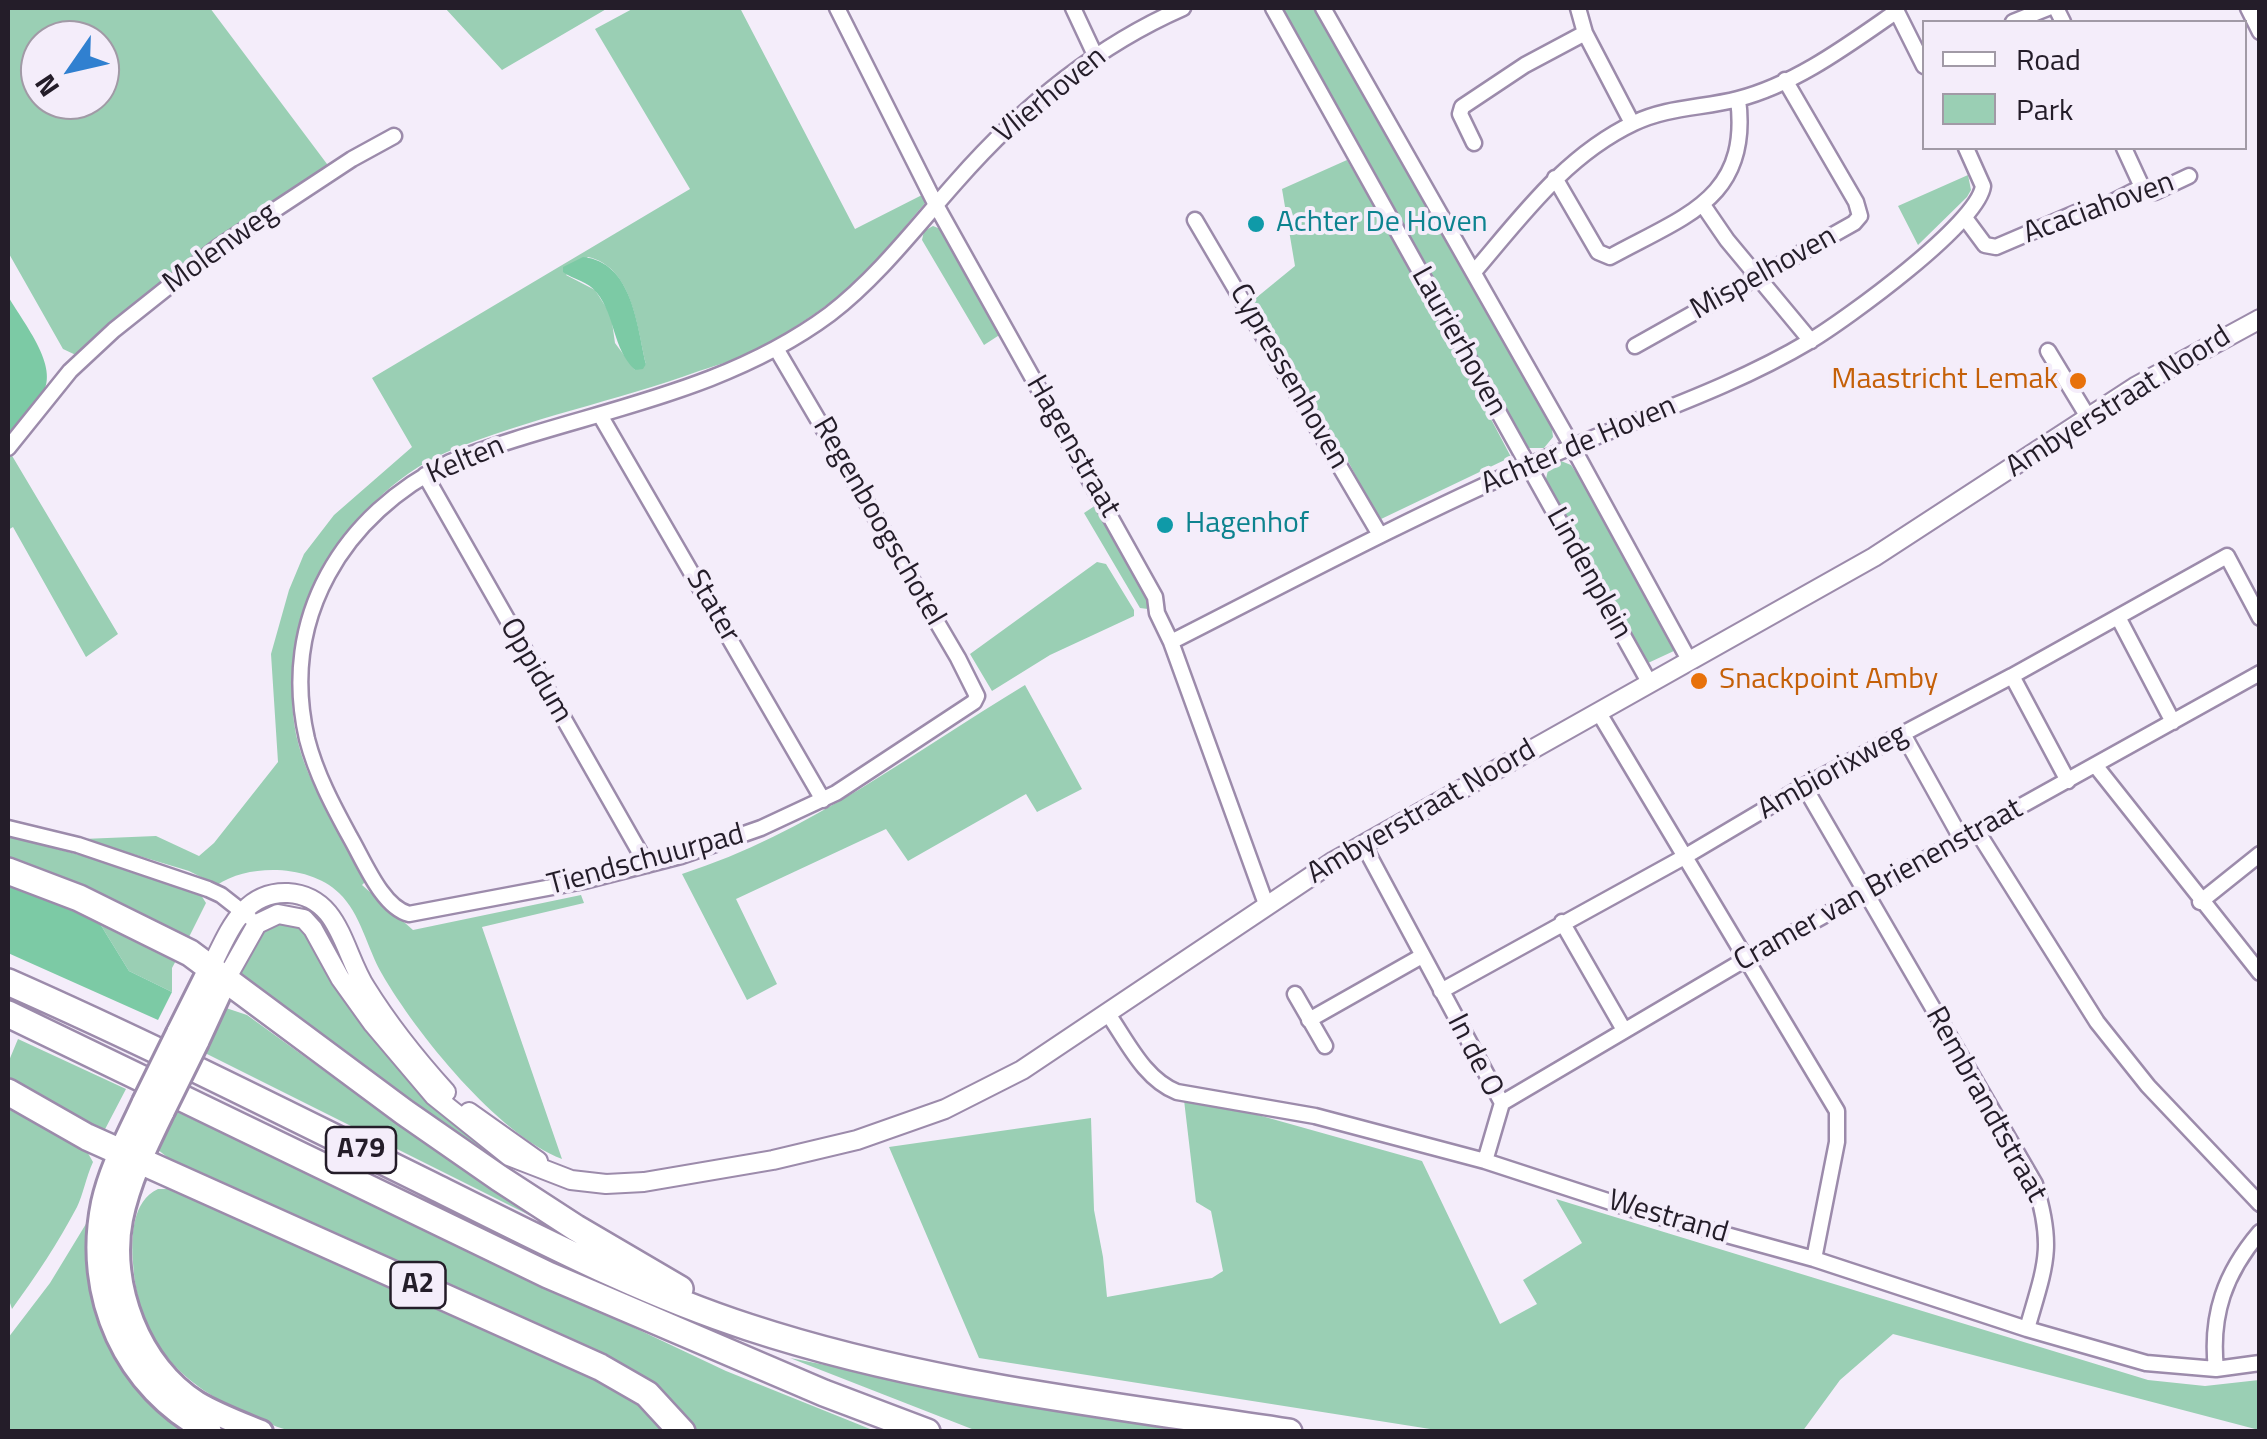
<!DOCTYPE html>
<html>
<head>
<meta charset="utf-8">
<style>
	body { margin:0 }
	#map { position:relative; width:2267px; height:1439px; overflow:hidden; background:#f4edfa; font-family:"Titillium Web",sans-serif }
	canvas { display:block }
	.frame { position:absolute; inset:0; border:10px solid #241d29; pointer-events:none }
	.legend { position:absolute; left:1922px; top:20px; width:325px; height:130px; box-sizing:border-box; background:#f4edfa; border:2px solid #a19aa6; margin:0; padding:12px 18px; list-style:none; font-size:30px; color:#241d29 }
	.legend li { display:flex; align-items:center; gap:20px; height:50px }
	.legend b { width:50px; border:2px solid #a19aa6 }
	.north { position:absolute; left:20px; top:20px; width:100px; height:100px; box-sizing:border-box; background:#f4edfa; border:2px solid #a19aa6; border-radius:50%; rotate:236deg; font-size:28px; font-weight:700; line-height:40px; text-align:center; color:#241d29 }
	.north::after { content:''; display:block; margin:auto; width:35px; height:45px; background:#3080d0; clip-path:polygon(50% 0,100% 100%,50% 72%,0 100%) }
</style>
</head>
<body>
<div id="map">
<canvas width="2267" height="1439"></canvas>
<div class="frame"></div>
<ul class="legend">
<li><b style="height:12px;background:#fff"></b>Road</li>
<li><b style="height:28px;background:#9acfb4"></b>Park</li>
</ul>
<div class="north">N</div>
</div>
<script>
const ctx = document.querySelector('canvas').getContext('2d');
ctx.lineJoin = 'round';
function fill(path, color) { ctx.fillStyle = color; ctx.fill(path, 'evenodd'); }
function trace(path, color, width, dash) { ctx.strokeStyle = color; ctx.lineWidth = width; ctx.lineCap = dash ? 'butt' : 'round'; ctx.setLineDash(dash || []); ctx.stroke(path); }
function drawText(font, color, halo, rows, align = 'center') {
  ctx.font = font + ' "Titillium Web",sans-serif'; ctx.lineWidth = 8; ctx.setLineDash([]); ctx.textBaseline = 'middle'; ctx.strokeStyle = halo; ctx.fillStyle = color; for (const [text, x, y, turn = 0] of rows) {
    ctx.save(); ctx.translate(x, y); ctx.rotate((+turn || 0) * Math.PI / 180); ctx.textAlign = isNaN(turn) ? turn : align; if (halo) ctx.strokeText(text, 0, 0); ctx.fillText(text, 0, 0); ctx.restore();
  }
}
const green = new Path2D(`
	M8,8h202l120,160c-92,53 -173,118 -252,188l-15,-7 -55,-97zM40,40h60v60h-60z
	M445,8h163l-106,62z
	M634,8h106l115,221 67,-34 4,7c-22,25 -42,52 -64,75 -19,19 -75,56 -99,70 -19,11 -43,17 -64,24 -82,30 -170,47 -252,81 -105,45 -178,182 -148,294 10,40 47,98 68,134l-5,5 51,45 168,-35 3,8 -102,24 80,232c-64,-24 -146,-126 -180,-185 -15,-26 -21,-60 -43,-81 -29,-28 -89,-30 -122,-8l-28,-14 -106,-32 73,-3 43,20 15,-13 64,-81 -7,-108 18,-64 15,-36 30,-39 78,-68 -40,-69 318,-189 -95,-160zM588,257c45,10 49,71 58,107l-11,6 -20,-27 -4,-28 -16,-25 -29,-15z
	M1281,8h34l236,412 2,17 -9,11h-15l-10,-9z
	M1347,160l68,115 96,182 -132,63 -30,-57 -98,-161 44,-36 -13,-77z
	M1968,175l3,15 -4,7 -49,48 -20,-39z
	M933,226l10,4 58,104 -17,11 -62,-105 2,-9z
	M11,454l107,180 -32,23 -73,-130 -5,3v-72z
	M1561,461l10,4 11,16 94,169 -28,13 -103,-180 4,-17z
	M1093,507l7,2 50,94 -2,6 -8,-1 -56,-95z
	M1097,562l9,2 28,46v6l-84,39 -58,36 -22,-37z
	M1025,685l57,104 -45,23 -11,-18 -118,67 -22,-32 -150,70 41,85 -30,16 -65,-126c127,-41 230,-121 343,-189z
	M8,836l139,37 54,22 5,8 -17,34 -88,-42 -93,-38z
	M94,914l86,39 -8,15v24l-43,-21z
	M277,921l21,2 196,228 -5,9 -113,-86 -120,-82c-4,-5 -9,-8 -12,-13 -11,-22 17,-49 33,-58z
	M226,1008l21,7 101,73 58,32 159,113 -364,-182 17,-35z
	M18,1039l108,50 -24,46 -94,-54v-18z
	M1184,1100l42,6 196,55 78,163 37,-20 -14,-24 59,-37 -26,-44 592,181 57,6 54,-6v50l-366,-96 -53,46 -38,52 -359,-1 -464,-73 -90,-211 202,-29 3,92 9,47 4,40 105,-19 11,-7 -12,-60 -15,-9z
	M8,1107l77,41 8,14c-7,15 -10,33 -16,45 -19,36 -41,69 -65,102l-4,-12z
	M175,1111l551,260 149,60h-181c-16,-28 -35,-42 -63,-58l-449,-204 -25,-20z
	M158,1189h15c96,43 191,85 287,128 69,31 155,57 206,114 -86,0 -172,0 -258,0 -34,0 -83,6 -115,0 -14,-2 -29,-10 -42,-16 -70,-29 -113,-73 -118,-152 -2,-26 -1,-62 25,-74z
	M92,1214l-5,53 11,47 44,78 14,16 33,23 -181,1v-94l42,-55z
	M790,1358l217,43 199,30h-229z`);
const forest = new Path2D(`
	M583,257c50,5 54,70 63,107l-3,5 -8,1c-23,-22 -19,-53 -38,-77 -9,-12 -23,-13 -34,-21v-5z
	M8,296c13,24 50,67 36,95 -9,16 -25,31 -36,44z
	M8,880l86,34 35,57 43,21 -14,28 -150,-67z`);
const minor = new Path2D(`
	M837,8l99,197 219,392 2,16 14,29 95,262
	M1073,8l22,47
	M1273,8l376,674
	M1323,8l249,438 117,214
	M1578,8l7,25 47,90
	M1895,8l29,58
	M2056,8l7,14
	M2248,8l12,24
	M2013,22l35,-14
	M1474,143l-14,-29 2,-7 63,-42 60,-32
	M2124,148l18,39
	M1555,178l43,74 12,5c74,-41 141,-58 128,-158
	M1703,205l24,35 84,101
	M1965,218l20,27 11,2 82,-35 17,-1 47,-24 13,5 34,-16
	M1195,220l185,315
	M1474,272c47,-55 92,-117 160,-149 33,-16 69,-15 104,-24 58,-15 110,-54 159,-88
	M1635,346l219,-123 6,-7 -4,-14 -71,-122
	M777,350l181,308 19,38 -3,6 -138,91 -75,35 -80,28 -97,25 -175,33c-27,-7 -45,-53 -59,-77 -17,-31 -34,-63 -43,-98 -28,-121 36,-225 143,-277 128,-50 267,-64 380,-148 48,-37 86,-87 126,-132 63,-72 138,-135 227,-174
	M2048,351l40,66
	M600,415l223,385
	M8,448l62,-77 44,-41 103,-82 135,-89 42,-23
	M425,475l222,390
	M2118,617l55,105
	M1171,642c120,-61 238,-124 361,-178 92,-42 191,-71 278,-123 35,-21 168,-117 173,-155l-17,-38
	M2012,676l56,105
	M1599,713l238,398v31l-23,117
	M1903,734l59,106
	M2095,765l165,208
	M1804,786l231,398c20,64 10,82 -8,145
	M8,828l70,17 130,44 13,6 28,22
	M1977,831l120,191 51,64 112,118
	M1363,844l139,259 -17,58
	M2200,902l60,-48
	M1562,922l62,108
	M1441,991l245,-135 118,-70 208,-110 215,-120 33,62
	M1295,994l30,52
	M1108,1014c19,27 36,65 69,78l138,24 170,45 147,48 182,50 213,70 119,34 70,6 44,-6
	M1309,1020l113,-64
	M1502,1103l244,-144 514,-286
	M2216,1369c-6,-54 9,-96 44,-137`);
const tertiary = new Path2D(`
	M211,967c17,-33 31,-76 77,-74 16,1 30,8 40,20 17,21 23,52 38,75 23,37 51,72 80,104
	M226,979l31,-55 21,-10 26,5 9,10 27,49 33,46 61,72 75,60 62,24 35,4 38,-2 129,-22 84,-20 88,-31 77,-39 312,-209 540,-304 261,-170 125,-68
	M469,1112l69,49`);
const primary = new Path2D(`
	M178,1033l33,-66
	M197,1042l29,-63
	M144,1102c-15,33 -33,65 -41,101 -19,92 22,186 107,229
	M163,1111c-17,35 -34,69 -42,108 -13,66 18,148 76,184 20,12 42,20 64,29`);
const motorway = new Path2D(`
	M8,871l71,27 111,55 214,159 95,66 77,50 104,61
	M8,982c145,64 287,136 429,206 101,50 203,104 311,139 176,58 359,77 541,105
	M8,1014l540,261 276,118 103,39
	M8,1092l79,45 513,230 47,27 35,38`);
const primaryBridge = new Path2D(`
	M144,1102l34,-69
	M163,1111l34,-69`);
const markers = [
	[1256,224,10,"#0f9aa8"],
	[2078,381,10,"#e8710a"],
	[1165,525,10,"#0f9aa8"],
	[1699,681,10,"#e8710a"]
];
const shields = [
	[361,1150,70],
	[418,1285,55]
];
const shieldNames = [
	["A79",361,1150],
	["A2",418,1285]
];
const streetNames = [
	["Vlierhoven",1051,96,-39],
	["Acaciahoven",2099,209,-20],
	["Molenweg",221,249,-36],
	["Mispelhoven",1764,274,-29],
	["Laurierhoven",1458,342,61],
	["Cypressenhoven",1288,377,60],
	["Ambyerstraat Noord",2119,403,-32],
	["Achter de Hoven",1579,446,-23],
	["Hagenstraat",1072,447,60],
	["Kelten",466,461,-23],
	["Regenboogschotel",878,522,60],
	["Lindenplein",1588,574,61],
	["Stater",712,607,60],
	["Oppidum",535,671,60],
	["Ambiorixweg",1833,773,-29],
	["Ambyerstraat Noord",1422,813,-30],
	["Tiendschuurpad",646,861,-15],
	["Cramer van Brienenstraat",1879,886,-29],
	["In de O",1474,1056,63],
	["Rembrandtstraat",1985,1105,61],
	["Westrand",1668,1218,16]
];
const cultureNames = [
	["Achter De Hoven",1276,224],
	["Hagenhof",1185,525]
];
const foodNames = [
	["Maastricht Lemak",2058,381],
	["Snackpoint Amby",1719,681,"left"]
];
fill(green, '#9acfb4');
fill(forest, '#7ccaa5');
trace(minor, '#9c8bab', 19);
trace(tertiary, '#9c8bab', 22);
trace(primary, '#9c8bab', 28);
trace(motorway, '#9c8bab', 30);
trace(minor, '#fff', 14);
trace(tertiary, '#fff', 18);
trace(primary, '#fff', 22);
trace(motorway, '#fff', 25);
trace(primaryBridge, '#9c8bab', 28, []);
trace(primaryBridge, '#fff', 22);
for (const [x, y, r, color] of markers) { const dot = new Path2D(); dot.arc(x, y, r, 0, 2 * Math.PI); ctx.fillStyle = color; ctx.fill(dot); trace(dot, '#f4edfa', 4); }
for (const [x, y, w] of shields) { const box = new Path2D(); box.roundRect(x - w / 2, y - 23, w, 46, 8); ctx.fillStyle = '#f4edfa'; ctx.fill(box); trace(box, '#241d29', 2.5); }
drawText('bold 28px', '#241d29', null, shieldNames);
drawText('30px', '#241d29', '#f4edfa', streetNames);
drawText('30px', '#0d838f', '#f4edfa', cultureNames, 'left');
drawText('30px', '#c56008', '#f4edfa', foodNames, 'right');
</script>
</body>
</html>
